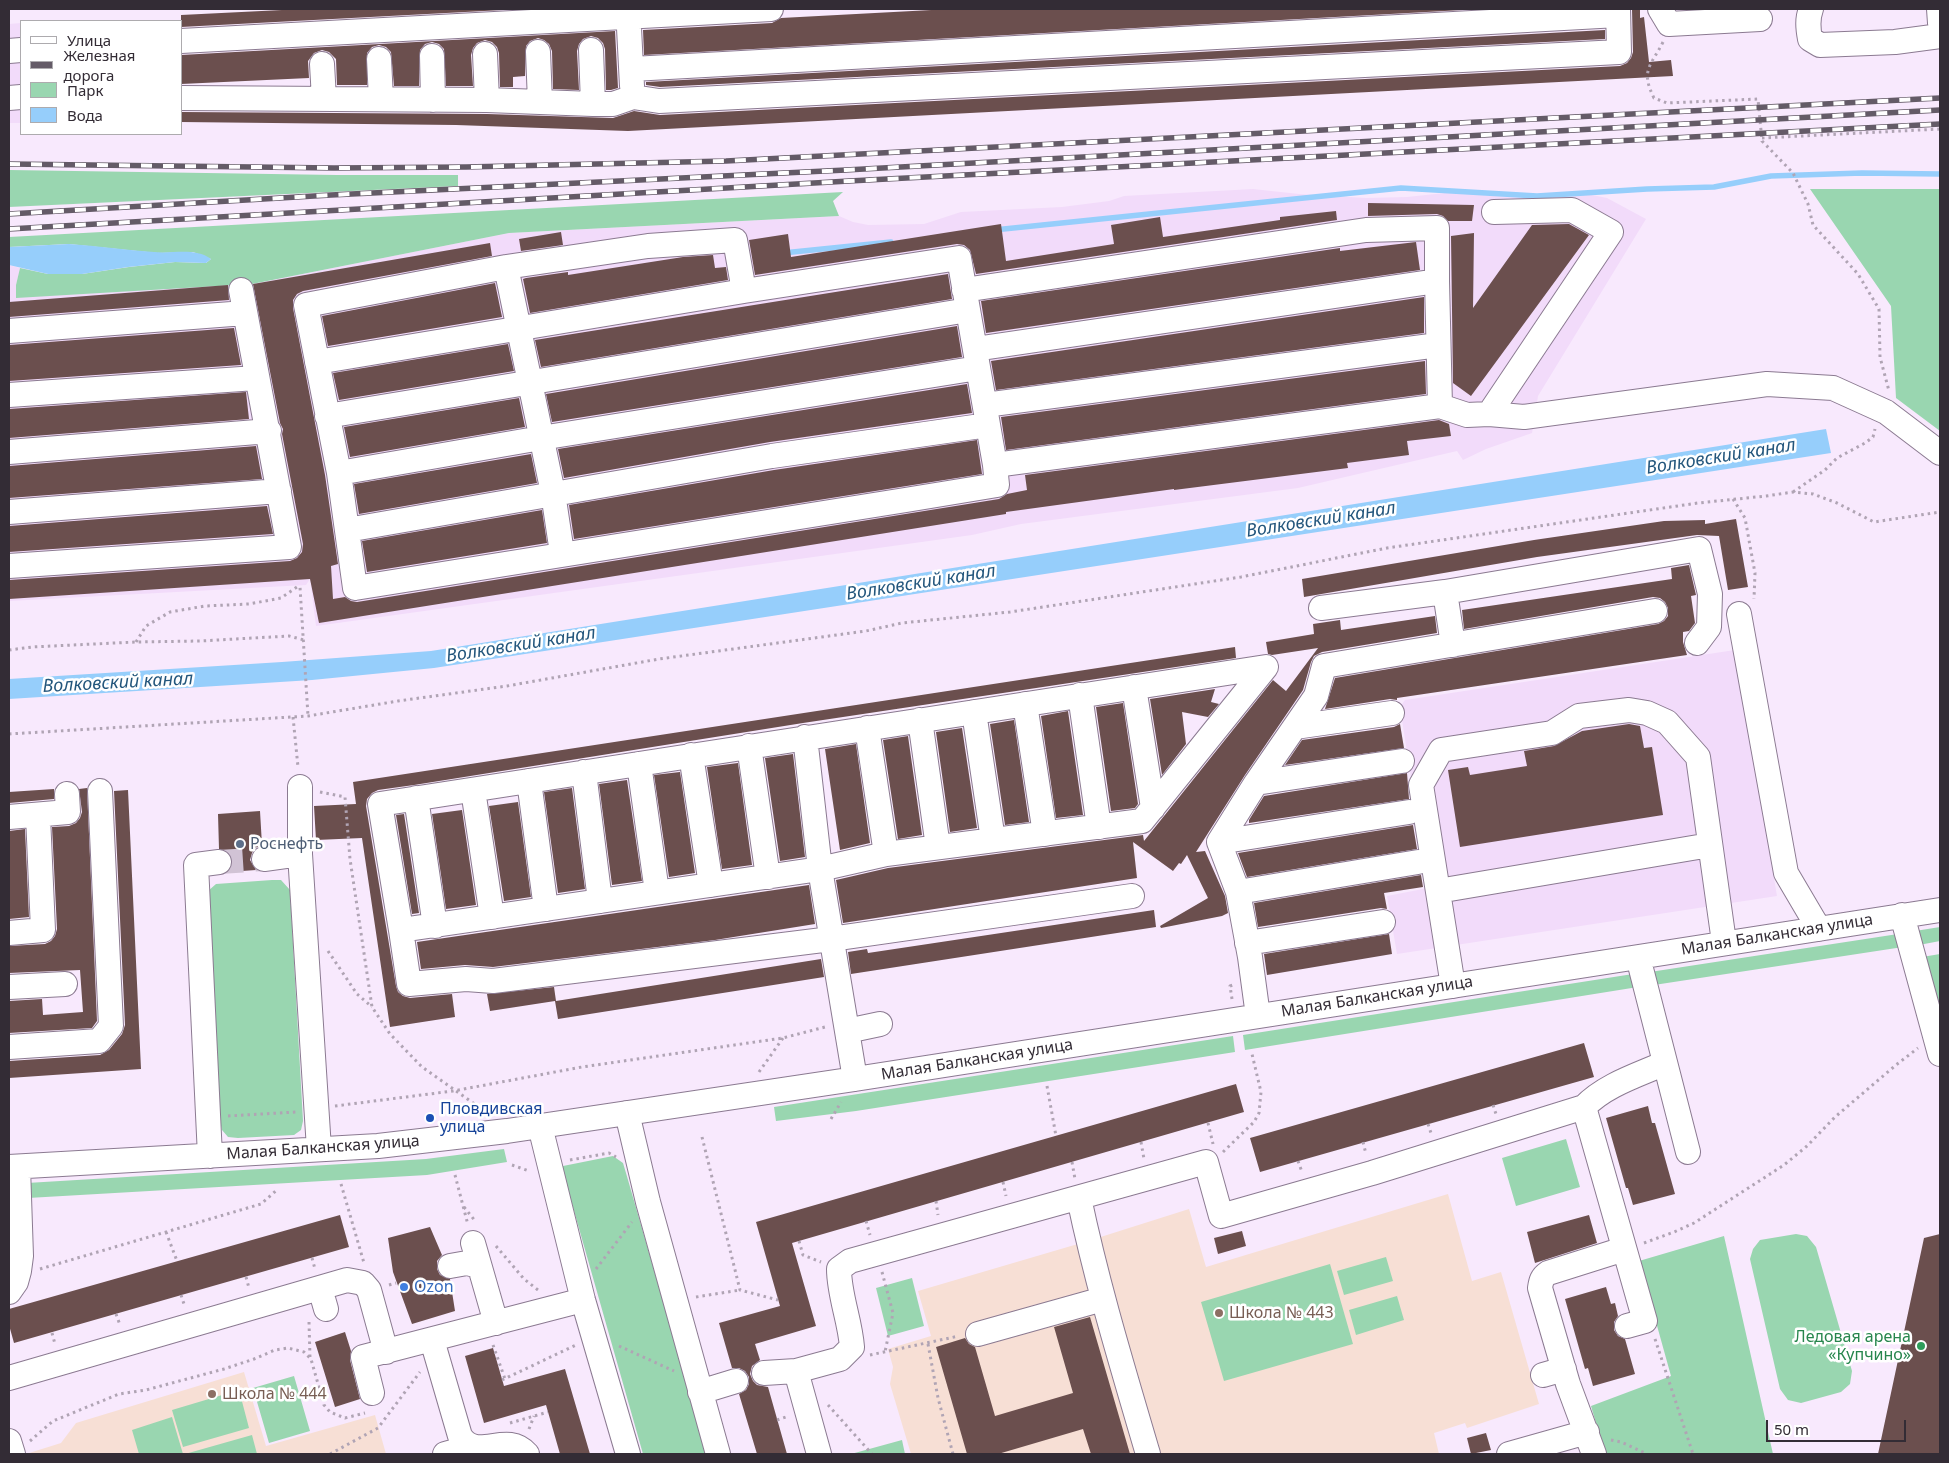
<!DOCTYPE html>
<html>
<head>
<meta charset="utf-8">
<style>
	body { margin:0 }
	#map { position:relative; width:1949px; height:1463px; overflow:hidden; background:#f8e9fd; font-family:"Noto Sans",sans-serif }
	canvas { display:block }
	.frame { position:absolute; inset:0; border:10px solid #332c35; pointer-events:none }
	.legend { position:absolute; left:20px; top:20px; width:162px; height:115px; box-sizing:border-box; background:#fff; border:1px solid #adabae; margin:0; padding:6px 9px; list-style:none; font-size:15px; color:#332c35 }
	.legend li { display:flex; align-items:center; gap:10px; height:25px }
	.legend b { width:25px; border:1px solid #adabae }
	.scale { position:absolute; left:1766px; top:1420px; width:140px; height:22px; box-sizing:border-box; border:2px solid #332c35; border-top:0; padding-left:6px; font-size:15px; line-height:18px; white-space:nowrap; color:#332c35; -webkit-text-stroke:4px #fff; paint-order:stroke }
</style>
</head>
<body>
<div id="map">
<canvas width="1949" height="1463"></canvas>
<div class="frame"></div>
<ul class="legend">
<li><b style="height:6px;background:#fff"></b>Улица</li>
<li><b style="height:6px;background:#645b67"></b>Железная дорога</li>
<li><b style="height:14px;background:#99d6b0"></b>Парк</li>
<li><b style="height:14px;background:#96cefb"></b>Вода</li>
</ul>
<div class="scale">50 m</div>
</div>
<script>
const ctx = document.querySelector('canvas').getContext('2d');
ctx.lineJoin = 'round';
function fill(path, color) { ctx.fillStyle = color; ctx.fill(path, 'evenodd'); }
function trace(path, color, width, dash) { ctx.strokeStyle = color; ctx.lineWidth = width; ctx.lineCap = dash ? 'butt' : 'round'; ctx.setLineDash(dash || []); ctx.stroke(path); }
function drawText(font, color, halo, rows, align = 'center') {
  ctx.font = font + ' "Noto Sans",sans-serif'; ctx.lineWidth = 5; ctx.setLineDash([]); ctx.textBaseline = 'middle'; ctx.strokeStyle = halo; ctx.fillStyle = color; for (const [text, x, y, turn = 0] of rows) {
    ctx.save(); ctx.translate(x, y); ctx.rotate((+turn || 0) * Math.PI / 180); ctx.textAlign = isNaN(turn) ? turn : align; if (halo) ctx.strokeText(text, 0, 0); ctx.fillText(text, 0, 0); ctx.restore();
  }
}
const built = new Path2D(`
	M21,23v100h-12v-99z
	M1253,189l46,5 67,4 41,-1 66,-7 48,3 16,3 45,-3 25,5 39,21 -108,177 -6,37 -46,16 -23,11 -6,-9 -159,37 -277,36 -49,11 -656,91 -6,-47 -4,6 -297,16v-336l11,3 -4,17 236,-1 257,-51 330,-17 14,6 15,3 56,-1 37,-12 101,-5 47,-6 15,-5z
	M1735,650l42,246 -380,58 -10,-58 41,-8 -28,-181 5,-7z`);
const education = new Path2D(`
	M1448,1194l24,87 29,-9 38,132 -72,24 -2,-5 -31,10 5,21h-528l-21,-70 3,-17 -5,-18 43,-13 -13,-45 170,-50 101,-32 17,58z
	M244,1372l22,74 109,-31 11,39h-360l35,-11 15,-20z`);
const green = new Path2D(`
	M9,170l328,5h121v11l-449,21z
	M1810,189h130v242l-44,-33 -5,-92z
	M843,192l-10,9 6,15 -330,17 -257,51 -236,14v-13l4,-17 28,6h34l47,-7 46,-5 31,1 5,-4 -18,-7 -36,1 -88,-9 -60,3v-10z
	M272,880h9l9,10 13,231 -2,9 -7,5 -56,3 -10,-1 -6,-7 -3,-13 -11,-226 8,-7z
	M1940,927v14l-21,4 -4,-14z
	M1898,934l5,13 -249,38 -4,-13z
	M1940,954v49l-5,-5 -13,-41z
	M1633,974l5,13 -393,63 -2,-15z
	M1233,1036l2,16 -379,59 -80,10 -2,-14z
	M1566,1139l14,48 -64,19 -14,-48z
	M504,1149l3,13 -80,13 -399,23 -1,-15 399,-24z
	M613,1156l10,7 3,10 81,281h-64l-80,-282v-6z
	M1796,1234l11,2 9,11 36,124 -2,13 -9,8 -40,11 -13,-3 -8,-11 -30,-130 3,-10 7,-9z
	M1724,1236l49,218h-168l-14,-48 80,-30 -32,-115z
	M1386,1257l7,24 -49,14 -7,-24z
	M1330,1264l23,80 -129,37 -23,-79z
	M912,1278l12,48 -36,10 -12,-48z
	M1397,1296l7,24 -48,15 -7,-25z
	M294,1376l16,55 -41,12 -16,-55z
	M239,1390l10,38 -66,19 -11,-37z
	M172,1417l11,37h-44l-7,-24z
	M252,1435l5,19h-72z
	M902,1440l3,14h-54z`);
const water = new Path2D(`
	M69,244c29,2 57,6 85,8 19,2 41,-5 57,7l-5,4 -31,-1 -47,5 -46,7h-34l-39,-9v-18z
	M1826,429l5,24 -1397,215 -122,12 -303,19v-20l273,-17 149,-11z`);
const stream = new Path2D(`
	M994,230l407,-42 136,8 110,-7 67,-2 57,-11 91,-3 78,1
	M783,253l108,-11`);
const building = new Path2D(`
	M302,9h220l-341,18v-12z
	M950,9h531l-837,46 -1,-25 129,-7 9,-5z
	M1632,9h8v9l4,-1 5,45 22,-2 2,16 -1045,55 -172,-6 -275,-3v-10l306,2 126,4 21,-7 26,4 960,-49 7,-3 4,-5 2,-6z
	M1605,30v9l-945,48 -14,-2v-3z
	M615,31l3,57 -7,2h-5l-1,-41 -2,-6 -5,-5 -7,-2 -8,3 -4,5 -2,7 2,39 -26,-1 -1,-38 -3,-7 -5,-4 -6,-2 -8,3 -4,5 -1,30 -12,1v10h-13l-1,-34 -2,-6 -5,-5 -7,-2 -8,3 -4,5 -2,7 2,31h-27l-2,-37 -5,-5 -7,-2 -7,2 -5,6 -1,36h-25l-3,-34 -5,-5 -7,-2 -7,2 -5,6v32h-30l-1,-26 -7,-7 -7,-2 -8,3 -6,8 1,17 -128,6v-29z
	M1368,203l106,2 -2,16h-24l-5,-5 -6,-2 -69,2z
	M1336,211l1,9 -361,54 -6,-24 -6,-5 -7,-1 -202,31 -6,-35 39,-6 3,23 210,-33 5,37 108,-17 -3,-19 49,-8 3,20 117,-17v-3z
	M1569,224l20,11 -118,161 -18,-13 -2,-147 23,-3 -1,75 59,-83z
	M561,232l2,13 -42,6 -2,-12z
	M1416,242l4,28 -434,63 -5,-32 359,-53v3z
	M490,243l2,13 -189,35 -6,3 -4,6v8l32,167 13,89 -7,2 2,33 12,-2 6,4 6,1 642,-103 8,-5 20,-4 -2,-15 414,-55 10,4 2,12 -44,5 2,14 -62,8 1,5 -174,22v-1l-168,23v2l-687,109 -9,-44 -301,20v-19l281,-19 7,-3 5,-6 1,-8 -21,-110 1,-5 -3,-6 -27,-139z
	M713,255l2,13 11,-1 2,13 -198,33 -7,-34 3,-1 42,-6v3l115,-18z
	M948,274l4,25 -411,68 -6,-27z
	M495,283l7,34 -174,29 -6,-30z
	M228,285l1,15 -220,17v-15z
	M1424,297v36l-428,57 -5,-29z
	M957,326l5,31 -410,65 -6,-28z
	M234,328l7,37 -232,16v-36z
	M508,344l6,27 -175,29 -6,-27z
	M1425,361l1,33 -420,56 -5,-33z
	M967,384l5,29 -202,29 -206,36 -6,-29z
	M246,392l3,27 -240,19v-29z
	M519,398l6,29 -175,30 -6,-30z
	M977,440l5,34 -408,65 -5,-34 205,-35z
	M256,446l6,33 -253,19v-32z
	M531,454l6,29 -178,31 -5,-30z
	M267,506l6,28 -264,18v-26z
	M542,510l5,33 -180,29 -5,-31z
	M1736,519l12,68 -20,3 -9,-54 -22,-1 -160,22 -233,40 -2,-18 232,-39 130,-19 41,-1v4z
	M1689,565l7,30 -5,1 4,27 -6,8 -6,1v10l4,13 -290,43v2l-7,-1 -65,10 10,-31 323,-54 6,-3 4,-5v-8l-3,-6 -5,-4 -7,-1 -189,32 -2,-19 210,-31 -1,-11z
	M1435,616l2,17 -115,19 -8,4 -3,6 -8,28 -58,85 -49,77 9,-1 20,45 3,17 -6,3 -61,12 -1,-2 48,-28 -21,-43 -6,9 -2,-1 -6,8 -40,-29 4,36 -294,45 -7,-43 52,-12 255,-33 1,6 129,-161 13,11 32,-43 -46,7 -4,-1 -2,-12 48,-8 -1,-10 27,-4 1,10z
	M1235,647l1,11 -433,65 -389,62 -36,5 -6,3 -5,6 -1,7 30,180 2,6 5,4 7,2 42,-4 3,23 -65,10 -28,-189 -46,2 -2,-34 42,-2 -3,-22z
	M1215,689l-4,13 8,2 -11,13 -26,-5 4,32 -24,31 -12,-76z
	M1123,703l15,101 -3,4 -24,3 -15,-104z
	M1068,711l15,104 -27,3 -15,-102z
	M1014,720l15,102 -24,3 -15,-101z
	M1400,724l4,24 -119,17 17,-25 92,-13z
	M1629,724l11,2 4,22 8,-1 11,68 -203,32 -12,-77 20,-3 2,8 57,-9 -3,-15 30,-5 28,-15z
	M962,728l15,100 -27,4 -14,-100z
	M908,736l14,99 -24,4 -15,-99z
	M856,744l14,99 -30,7 -15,-101z
	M793,754l12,103 -25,4 -15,-103z
	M738,763l14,102 -30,4 -15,-102z
	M680,772l15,101 -26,4 -15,-102z
	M1407,773l2,26 -160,24v-3l15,-24z
	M627,780l15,101 -30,4 -13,-101z
	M87,788l10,233 -5,7 -83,5v-32l33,-2 1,16 40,-3 -3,-42 -71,3v-27l36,-2 6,-3 4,-5 2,-7 -5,-102 17,-1 7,-3 4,-5 2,-6 -3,-23z
	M572,788l13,101 -27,4 -14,-101z
	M54,789v10l-45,4v-11z
	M128,790l13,279 -132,9v-17l91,-6 9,-5 13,-16 3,-9 -11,-234z
	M518,802l13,95 -27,4 -15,-95z
	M462,810l14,95 -30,4 -14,-95z
	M260,811l2,34 -7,3 -3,5 -2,7 6,10 -28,2 4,-5 1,-7 -3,-7 -11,-4 -1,-35z
	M404,814l15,99 -7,1 -16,-99z
	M1413,825l4,24 -170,28 -9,-24z
	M25,829l4,88 -20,2v-88z
	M1421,875l2,12 -39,6 3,16 -6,-1 -123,19 -4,-24z
	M809,885l6,39 -100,16 -222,27 -28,-2 -44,4 -4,-27z
	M1154,910l2,17 -305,47 -3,-22 19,-3 1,4z
	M1389,934l3,20 -125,21 -3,-21z
	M821,959l3,18 -266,42 -3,-18 -65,10 -3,-17 67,-7 2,14z
	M1584,1043l10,34 -334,95 -10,-34z
	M1236,1084l8,28 -452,131 24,83 -61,18 5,16 -8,6 -2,8 3,7 4,4 11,2 19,67h-30l-18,-60 7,-4 3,-6v-7l-4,-6 -6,-3h-7l-13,-45 61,-17 -24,-84z
	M1648,1106l4,17h3l20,71 -42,11 -5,-17h-2l-20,-70z
	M340,1215l9,32 -335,96 -5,-18v-16z
	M1589,1215l8,28 -62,20 -8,-31z
	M430,1227l12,28 -5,6v8l3,6 10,4 5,32 -43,13 -19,-52 -5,-34z
	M1242,1231l4,15 -28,8 -4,-16z
	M1940,1234v220h-62l46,-216z
	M1606,1287l5,17 4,-1 3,13 -4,6v8l4,6 7,3 10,35 -42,12 -5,-18 -3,1 -20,-70z
	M1090,1317l40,137h-39l-8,-25 -85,25h-31l-31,-107 29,-9 4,6 6,3 20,69 78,-23 -19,-66z
	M345,1332l6,19 -1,9 10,39 -25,8 -20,-65z
	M493,1348l11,38 61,-17 25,85h-30l-14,-49 -62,18 -19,-67z
	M1486,1433l5,17 -20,4 -4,-16z`);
const minorTunnel = new Path2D(`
	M219,862l45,-3`);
const path = new Path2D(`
	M1663,42c-12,24 -23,28 -9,56l13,5 91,-4 4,42 31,32 15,31 5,21 45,49 21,35 1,48 9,34
	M1762,138l178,-9
	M1793,492l32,-22 12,-12 28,-15 8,-6 2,-8
	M1733,499l12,19 10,55 -1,26
	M136,642l10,-16 24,-14 35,-6 44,-2 32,-6 16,-11h3l8,129
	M9,650l23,-3 104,-5 64,-1 89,-5 15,4
	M293,717l5,50
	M9,734l299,-18 90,-15 109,-15 152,-27 207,-28 36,-8 108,-11 231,-35 146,-29 311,-45 68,-7 27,-4 20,2 24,9 37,19 66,-10
	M320,792l25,5 5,62 22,148 18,27 32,33 64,45
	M328,951l29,43 15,13
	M1232,999l-2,-13 3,-1
	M759,1072l24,-34
	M1047,1086l9,50
	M1493,1105l3,9
	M335,1106l118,-15 129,-24 201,-29 42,-11
	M228,1116l69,-4
	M831,1119l10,-17
	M1208,1123l5,21
	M1428,1124l3,9
	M702,1137l38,153 38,10
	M1141,1142l3,17
	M1363,1142l3,12
	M1223,1152l31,-30 5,-9 2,-21 -9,-38
	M570,1160l39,-7 7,4
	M1298,1161l4,11
	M1072,1162l3,17
	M512,1165l17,6
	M455,1175l13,50
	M1003,1182l3,14
	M341,1184l23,79
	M936,1201l2,14
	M464,1207l12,15
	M866,1221l4,14
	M166,1232l11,29
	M799,1241l4,14 18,7
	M1644,1243l30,-11 20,-9 90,-58 23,-19 28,-29 61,-52 22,-17
	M496,1246l28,33 14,11
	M312,1258l3,11
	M40,1269l221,-65 17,-15
	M596,1269l36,-47
	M882,1272l11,41 -8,39
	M246,1277l3,11
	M389,1285l7,-2
	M181,1295l4,12
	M696,1297l44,-7
	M116,1314l4,11
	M309,1322l1,36
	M52,1333l3,11
	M1655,1339l38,115
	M928,1344l10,54 15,56
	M493,1345l12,34
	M619,1346l55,25
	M870,1355l89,-19
	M502,1380l74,-35
	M828,1405l44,49
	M777,1420l12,-4
	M510,1423l38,-11
	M529,1429l5,-13
	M1611,1440l10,2 26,12
	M30,1441l23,-20 66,-27 27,-4 78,-21 30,-10 21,-9 13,-2 16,4 7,7 13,46 6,7 15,6 20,-5
	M330,1454l48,-26 42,-56`);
const minor = new Path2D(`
	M628,9l4,77
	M1660,9l9,15 91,-5
	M1811,9c-4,10 -3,19 -1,30l10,6 75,-3 45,-6
	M1939,9l1,14
	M181,41l590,-32
	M591,50l2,54
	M9,51l12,-1
	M538,52l2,50
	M485,54l2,46
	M432,56l1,44
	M379,59l2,40
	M322,64l2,35
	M632,69l986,-54
	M9,98l12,-1
	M181,98l306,2 106,4h20l20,-7 26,4 960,-49 -1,-43
	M506,267l47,226 9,60
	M964,290l402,-60 71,-2v53l3,125
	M9,331l236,-18
	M975,349l462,-68
	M317,362l427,-71
	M9,395l247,-17
	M985,405l453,-60
	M1489,414l122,-182 -39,-22 -78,2
	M327,416l641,-106
	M9,452l260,-21
	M995,465l-36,-207 -215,33 -9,-51 -87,6 -142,21 -200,38 33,168 16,115c213,-36 428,-67 642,-103l-2,-20 445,-59 27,9 22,-1 35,3 243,-33 66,4 53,24 54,41
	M339,473l202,-35 437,-70
	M9,512l270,-21
	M347,530l425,-74 216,-31
	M9,566l280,-19 -48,-257
	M1445,592l8,53
	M1321,608l124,-16 254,-43 11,45 -1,33 -12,16
	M1739,614l47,259 33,56
	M1266,667l-124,154 -256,33 -66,15 -419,61 -21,-126z
	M1134,687l19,121
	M1080,695l19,132
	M1025,704l20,130
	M974,712l19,128
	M920,720l18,127
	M1295,727l97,-14
	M867,728l19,126
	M805,737l15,132 35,210
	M749,746l19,131
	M691,755l20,130
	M639,764l18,128
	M584,772l16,129
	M529,781l17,128
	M1256,783l146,-22
	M473,790l19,127
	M416,798l19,128
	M9,817l59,-5 -1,-18
	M1219,842l190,-30
	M300,854v-67
	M264,859l36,-5 19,295
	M1438,891l272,-46
	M1238,892l180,-30
	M1902,915l38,139
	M401,930l8,54 57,-5 27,2 338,-42 301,-43
	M9,933l34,-3 -5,-114
	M1247,943l136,-21
	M1638,957l50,195
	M1453,986l-32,-201 20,-35 111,-17 27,-17 50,-6 18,3 20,9 31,35 26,185
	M9,987l56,-3
	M1258,1016l-8,-59 -12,-65 -19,-50 37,-59 60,-87 8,-30 331,-55
	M847,1031l33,-7
	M9,1047l90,-6 12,-15 -11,-235
	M1584,1107l61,214 -18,5
	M627,1113l21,89 70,252
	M540,1126l43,174 45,154
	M210,1156l-14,-291 23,-3
	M9,1167l369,-21 129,-15 348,-52 1085,-169
	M1079,1198c18,86 44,171 69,256
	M473,1243l23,80
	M450,1266l17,-3 12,3
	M320,1288l6,21
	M9,1292l7,-10 3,-11 2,-15 -3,-89
	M978,1334l125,-35
	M432,1340l28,96c17,27 46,-6 67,18
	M796,1371l23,83
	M764,1373l32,-2 44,-12 12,-12c-2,-27 -13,-52 -13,-78l11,-8 356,-99 15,54 151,-43 212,-66c21,-22 54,-32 81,-44
	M1543,1375l21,-6
	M9,1378l338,-98 16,3 6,7 17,62
	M700,1392l36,-11
	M372,1393l-9,-36 220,-57
	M9,1441l4,13
	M445,1454l25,-7
	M1509,1454l78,-22
	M1594,1454l-26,-70 -28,-96c1,-7 2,-11 8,-15l76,-24`);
const rail = new Path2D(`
	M9,164l325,4 132,-1 260,-6 1214,-63
	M9,214l322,-19 515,-25 1094,-60
	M9,229l840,-48 1091,-57`);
const markers = [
	[240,844,5,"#5c6f8a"],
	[430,1118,5,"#1a4fb4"],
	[404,1287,5,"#3f7fe0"],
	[1219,1313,5,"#8d6e63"],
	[1921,1346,5,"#2e9e5b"],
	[212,1394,5,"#8d6e63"]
];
const serviceNames = [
	["Роснефть",250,844]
];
const streetNames = [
	["Малая Балканская улица",1777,935,-9],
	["Малая Балканская улица",1377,997,-9],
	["Малая Балканская улица",977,1060,-9],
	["Малая Балканская улица",323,1148,-4]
];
const transitNames = [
	["Пловдивская",440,1109],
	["улица",440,1127]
];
const shopNames = [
	["Ozon",414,1287]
];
const educationNames = [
	["Школа № 443",1229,1313],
	["Школа № 444",222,1394]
];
const leisureNames = [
	["Ледовая арена",1911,1337],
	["«Купчино»",1911,1355]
];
const waterNames = [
	["Волковский канал",1721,457,-9],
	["Волковский канал",1321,520,-9],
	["Волковский канал",921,583,-9],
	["Волковский канал",521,645,-9],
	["Волковский канал",118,683,-3]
];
fill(built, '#f2dbfa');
fill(education, '#f7dfd5');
fill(green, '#99d6b0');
fill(water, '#96cefb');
trace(stream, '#96cefb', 5.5);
fill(building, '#6b4f4e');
trace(minorTunnel, '#d1c3d5', 24, [24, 12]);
trace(minor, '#8b7a91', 26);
trace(path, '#b0a4b4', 3, [2.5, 4]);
trace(minor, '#fff', 24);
trace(rail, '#645b67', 5.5);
trace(rail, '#fff', 4, [11]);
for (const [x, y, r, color] of markers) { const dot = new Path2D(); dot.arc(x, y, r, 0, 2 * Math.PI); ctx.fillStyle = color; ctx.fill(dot); trace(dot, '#fff', 2); }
drawText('16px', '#4e5e75', '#fff', serviceNames, 'left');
drawText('16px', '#332c35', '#fff', streetNames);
drawText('16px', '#164399', '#fff', transitNames, 'left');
drawText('16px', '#366cbe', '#fff', shopNames, 'left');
drawText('16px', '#785e54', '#fff', educationNames, 'left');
drawText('16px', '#27864d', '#fff', leisureNames, 'right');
drawText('italic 18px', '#23567c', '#fff', waterNames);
</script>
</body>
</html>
